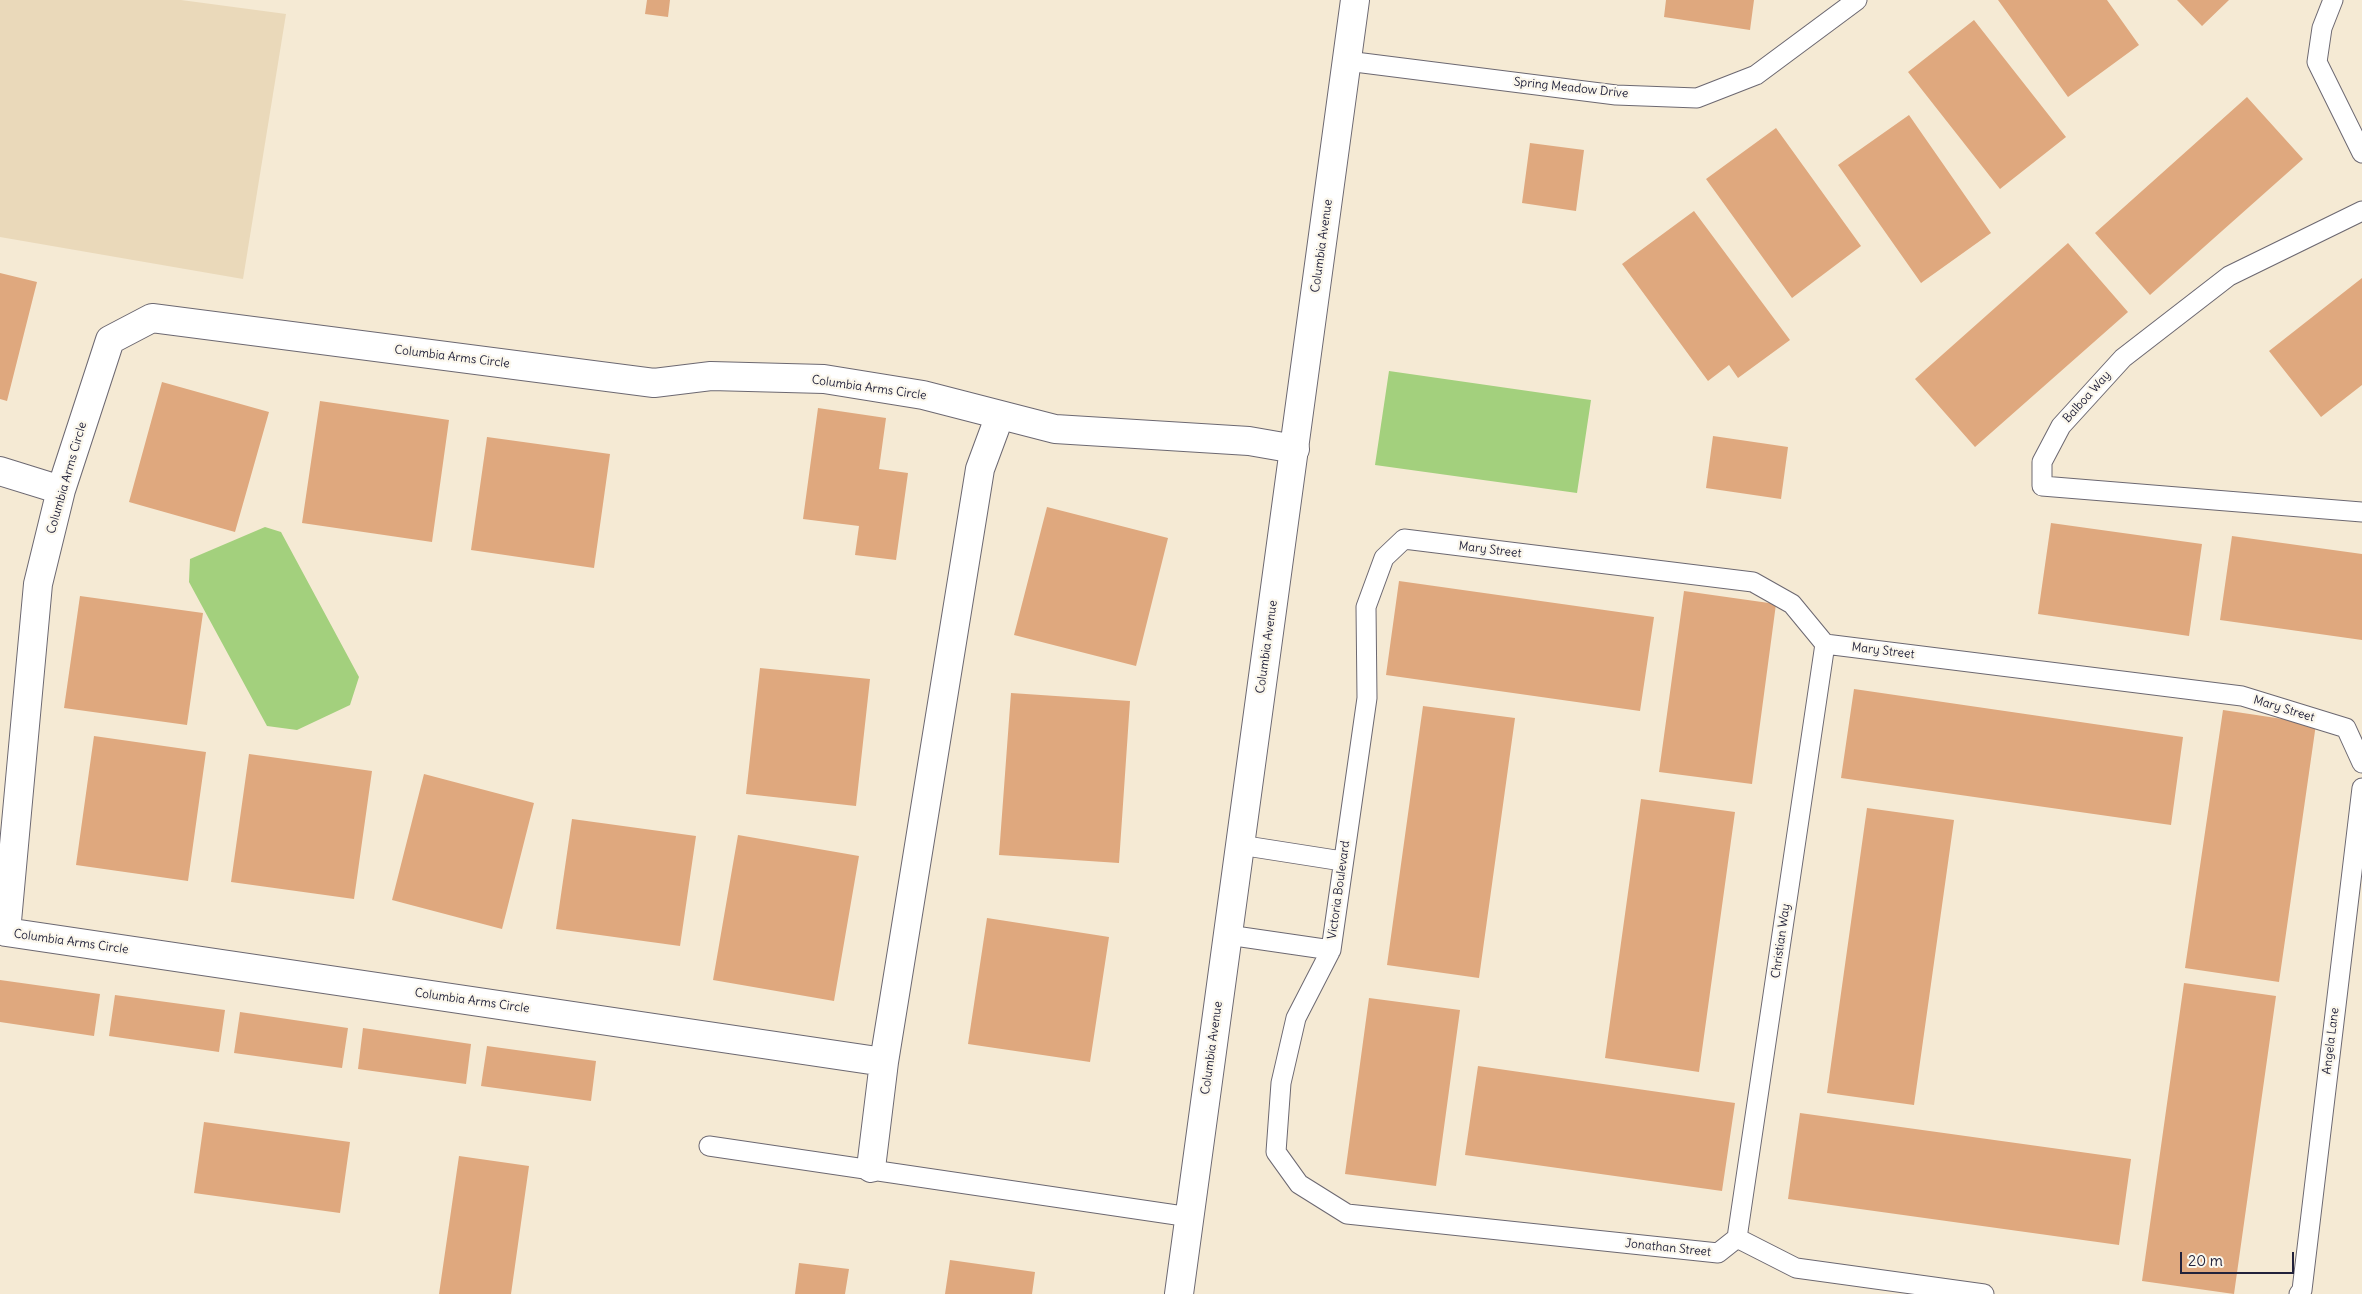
<!DOCTYPE html>
<html>
<head>
<meta charset="utf-8">
<style>
	body { margin:0 }
	#map { position:relative; width:2362px; height:1294px; overflow:hidden; background:#f5ead4; font-family:Delius,sans-serif }
	canvas { display:block }
	.scale { position:absolute; left:2180px; top:1252px; width:114px; height:22px; box-sizing:border-box; border:2px solid #22223b; border-top:0; padding-left:6px; font-size:15px; line-height:18px; white-space:nowrap; color:#22223b; -webkit-text-stroke:4px #fbf7ec; paint-order:stroke }
</style>
</head>
<body>
<div id="map">
<canvas width="2362" height="1294"></canvas>
<div class="scale">20 m</div>
</div>
<script>
const ctx = document.querySelector('canvas').getContext('2d');
ctx.lineJoin = 'round';
function fill(path, color) { ctx.fillStyle = color; ctx.fill(path, 'evenodd'); }
function trace(path, color, width, dash) { ctx.strokeStyle = color; ctx.lineWidth = width; ctx.lineCap = dash ? 'butt' : 'round'; ctx.setLineDash(dash || []); ctx.stroke(path); }
function drawText(font, color, halo, rows, align = 'center') {
  ctx.font = font + ' Delius,sans-serif'; ctx.lineWidth = 4.5; ctx.setLineDash([]); ctx.textBaseline = 'middle'; ctx.strokeStyle = halo; ctx.fillStyle = color; for (const [text, x, y, turn = 0] of rows) {
    ctx.save(); ctx.translate(x, y); ctx.rotate((+turn || 0) * Math.PI / 180); ctx.textAlign = isNaN(turn) ? turn : align; if (halo) ctx.strokeText(text, 0, 0); ctx.fillText(text, 0, 0); ctx.restore();
  }
}
const built = new Path2D(`
	M0,0h181l105,14 -43,265 -243,-42z`);
const green = new Path2D(`
	M1389,371l202,29 -14,93 -202,-28z
	M265,527l16,5 78,145 -9,28 -53,25 -30,-4 -78,-144 1,-23z`);
const building = new Path2D(`
	M647,0h23l-2,17 -23,-3z
	M1666,0h88l-4,30 -86,-13z
	M1998,0h109l32,45 -71,52z
	M2177,0h52l-27,26z
	M1974,20l92,117 -66,52 -92,-117z
	M2247,97l56,62 -153,136 -55,-62z
	M1909,115l82,118 -70,50 -83,-118z
	M1776,128l85,118 -69,52 -86,-119z
	M1530,143l54,7 -8,61 -54,-8z
	M1694,211l96,129 -52,38 -9,-13 -21,16 -86,-117z
	M2068,243l60,69 -153,135 -60,-68z
	M0,273l37,9 -30,119 -7,-2z
	M2362,278v107l-41,32 -52,-66z
	M162,382l107,30 -34,120 -106,-30z
	M320,401l129,19 -17,122 -130,-19z
	M818,408l68,10 -7,51 29,4 -12,87 -41,-5 4,-29 -56,-7z
	M1713,436l75,11 -7,52 -75,-11z
	M487,437l123,17 -16,114 -123,-18z
	M1047,507l121,31 -32,128 -122,-31z
	M2051,523l151,21 -13,92 -151,-22z
	M2232,536l130,18v86l-142,-20z
	M1399,581l255,36 -14,94 -254,-36z
	M1684,591l92,13 -24,180 -93,-12z
	M80,596l123,17 -16,112 -123,-17z
	M760,668l110,11 -14,127 -110,-12z
	M1854,689l329,48 -12,88 -330,-47z
	M1011,693l119,8 -11,162 -120,-8z
	M1423,706l92,12 -36,260 -92,-13z
	M2223,710l93,14 -37,258 -94,-14z
	M94,736l112,16 -18,129 -112,-16z
	M249,754l123,17 -18,128 -123,-17z
	M424,774l110,29 -32,126 -110,-29z
	M1641,799l94,13 -36,260 -94,-14z
	M1867,808l87,12 -40,285 -87,-12z
	M572,819l124,17 -16,110 -124,-17z
	M738,835l121,21 -25,145 -121,-21z
	M987,918l122,19 -19,125 -122,-18z
	M0,980l100,14 -6,42 -94,-14z
	M2184,983l92,13 -42,298 -92,-13z
	M115,995l110,15 -6,42 -110,-16z
	M1369,998l91,12 -24,176 -91,-12z
	M240,1012l108,16 -6,40 -108,-15z
	M363,1028l108,16 -5,40 -108,-15z
	M487,1046l109,15 -5,40 -110,-15z
	M1478,1066l257,37 -13,88 -257,-36z
	M1800,1113l331,46 -12,86 -331,-46z
	M204,1122l146,20 -10,71 -146,-20z
	M459,1156l70,10 -18,128h-72z
	M950,1260l85,12 -3,22h-87z
	M799,1263l50,6 -4,25h-50z`);
const lane = new Path2D(`
	M2333,0l-11,28 -5,34 45,91
	M1347,61l269,34 81,3 59,-23 101,-75
	M2362,211l-133,65 -106,82 -62,68 -19,36v24l320,26
	M1240,845l102,16
	M1228,935l103,15
	M709,1146l481,71
	M1737,1238l88,-594
	M1984,1294l-188,-26 -59,-30 -19,15 -371,-39 -48,-30 -23,-32 5,-69 15,-65 35,-68 36,-252 -1,-91 18,-49 20,-19 349,43 39,22 33,40 417,52 104,32 16,35
	M2299,1294l3,-4 60,-502`);
const street = new Path2D(`
	M0,471l61,19
	M884,1062l-878,-130 32,-348 23,-94 49,-150 42,-22 502,65 57,-7 113,3 99,16 132,34 194,12 46,8
	M871,1168l13,-106 96,-593 20,-54`);
const secondary = new Path2D(`
	M1179,1294l176,-1294`);
const streetNames = [
	["Spring Meadow Drive",1571,88,6],
	["Columbia Avenue",1322,246,-82],
	["Columbia Arms Circle",452,357,7],
	["Columbia Arms Circle",869,388,8],
	["Balboa Way",2087,397,-48],
	["Columbia Arms Circle",67,478,-74],
	["Mary Street",1490,550,7],
	["Columbia Avenue",1267,647,-82],
	["Mary Street",1883,651,7],
	["Mary Street",2284,709,17],
	["Victoria Boulevard",1339,890,-82],
	["Christian Way",1781,941,-82],
	["Columbia Arms Circle",71,942,8],
	["Columbia Arms Circle",472,1001,8],
	["Angela Lane",2331,1041,-83],
	["Columbia Avenue",1212,1048,-82],
	["Jonathan Street",1668,1248,6]
];
fill(built, '#ead9ba');
fill(green, '#a3d07d');
fill(building, '#dfa87e');
trace(lane, '#6c6871', 21);
trace(street, '#6c6871', 30);
trace(secondary, '#6c6871', 30);
trace(lane, '#fff', 19);
trace(street, '#fff', 28);
trace(secondary, '#fff', 28);
drawText('12px', '#22223b', '#fbf7ec', streetNames);
</script>
</body>
</html>
